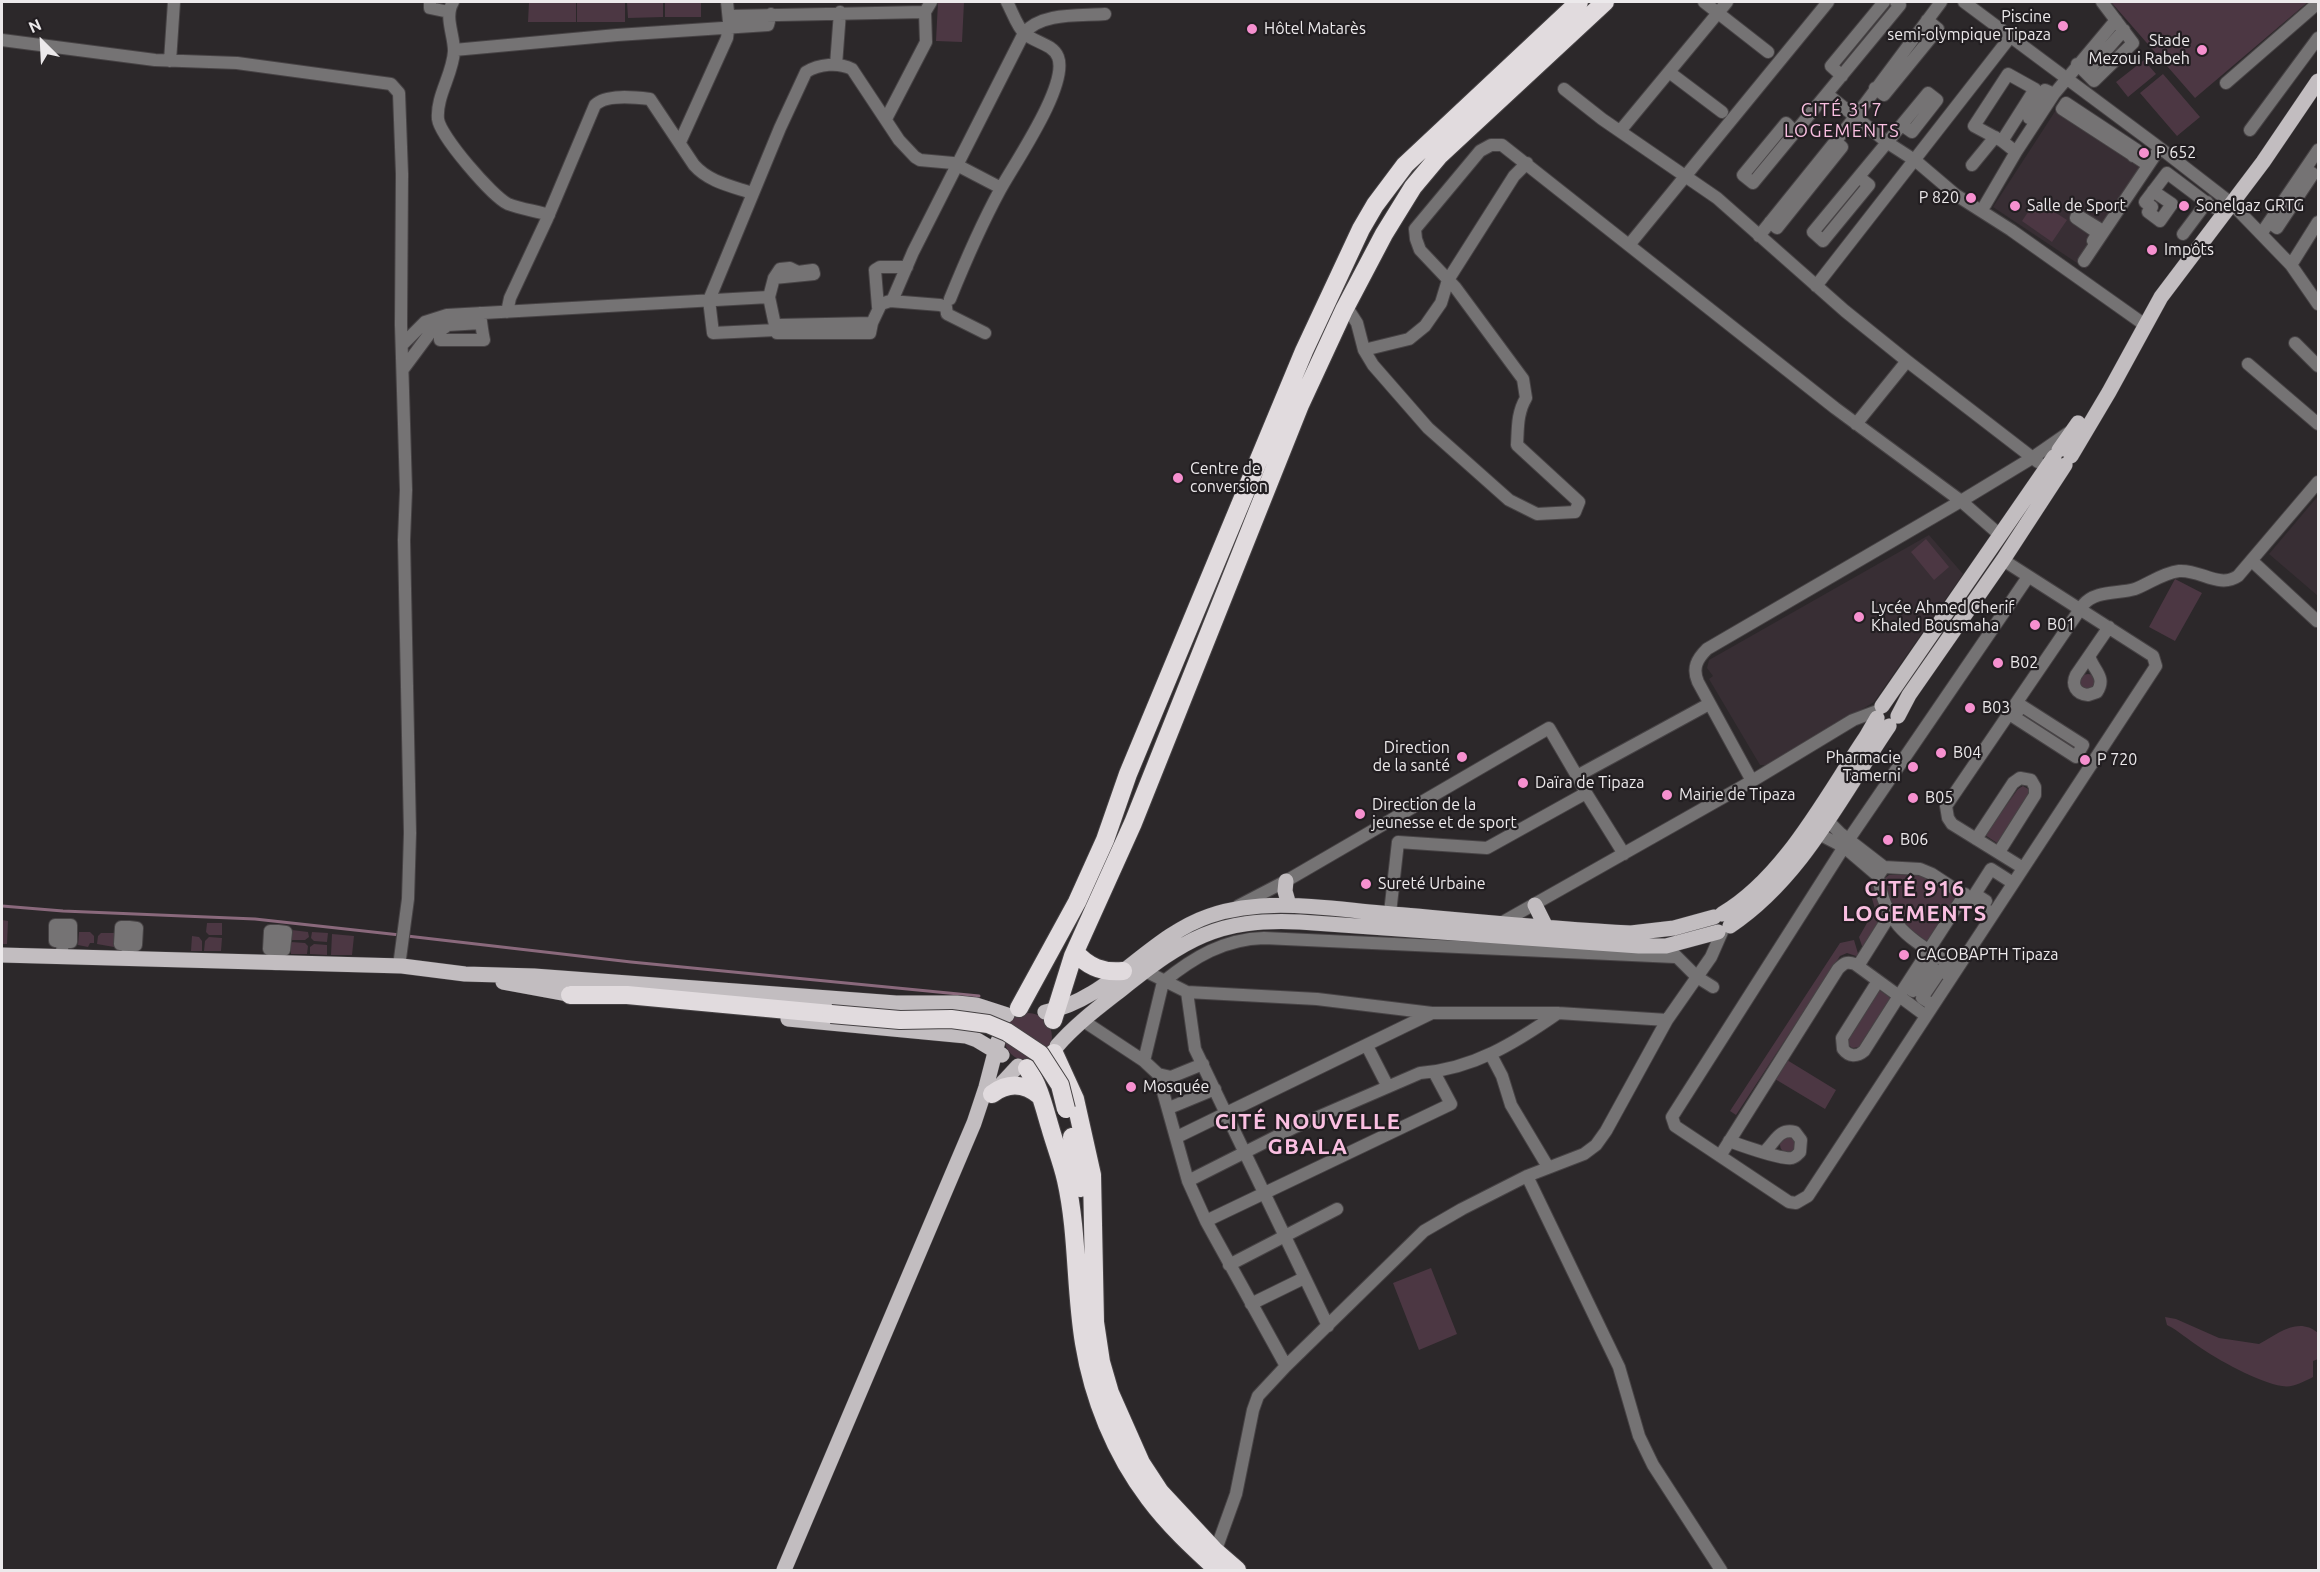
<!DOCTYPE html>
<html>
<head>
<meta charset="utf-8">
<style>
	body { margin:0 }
	#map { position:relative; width:2320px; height:1572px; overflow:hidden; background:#2c282a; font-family:Ubuntu,sans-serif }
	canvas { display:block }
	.frame { position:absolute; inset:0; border:3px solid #ece9eb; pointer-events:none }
	.north { position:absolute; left:12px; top:12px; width:60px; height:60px; -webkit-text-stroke:4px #221e21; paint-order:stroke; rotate:336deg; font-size:16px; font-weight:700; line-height:24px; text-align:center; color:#ece9eb }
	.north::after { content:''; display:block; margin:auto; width:21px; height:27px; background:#ece9eb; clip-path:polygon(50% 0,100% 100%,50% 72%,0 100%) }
</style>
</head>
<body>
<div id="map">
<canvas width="2320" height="1572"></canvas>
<div class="frame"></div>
<div class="north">N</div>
</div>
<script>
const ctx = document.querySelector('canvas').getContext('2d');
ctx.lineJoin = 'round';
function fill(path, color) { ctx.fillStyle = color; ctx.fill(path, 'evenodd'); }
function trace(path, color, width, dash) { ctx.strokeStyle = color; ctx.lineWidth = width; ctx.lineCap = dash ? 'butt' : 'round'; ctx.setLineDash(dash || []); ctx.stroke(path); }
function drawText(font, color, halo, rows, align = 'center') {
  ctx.font = font + ' Ubuntu,sans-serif'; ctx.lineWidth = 4.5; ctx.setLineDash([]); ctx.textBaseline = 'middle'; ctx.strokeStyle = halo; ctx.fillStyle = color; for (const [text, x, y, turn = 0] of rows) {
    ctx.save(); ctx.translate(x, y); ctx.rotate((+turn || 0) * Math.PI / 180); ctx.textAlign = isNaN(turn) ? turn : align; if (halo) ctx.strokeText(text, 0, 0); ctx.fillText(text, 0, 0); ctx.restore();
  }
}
const built = new Path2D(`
	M2056,110l94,62 -64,97 -93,-62z
	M2318,496v100l-49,-42z
	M1929,535l34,39 -89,128 -105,63h-9l-51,-86 4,-3 -6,-8 2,-8z`);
const green = new Path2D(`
	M529,2h47v20h-48z
	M577,2h48v20h-48z
	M627,2h36v15l-35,1z
	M665,2h36v15h-36z
	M938,2h26l-2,40 -26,-1z
	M2111,2h197l-113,96z
	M2144,60l12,14 -28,23 -12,-15z
	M2163,74l37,43 -23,19 -37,-43z
	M2036,200l31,20 -15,22 -30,-21z
	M1926,539l23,28 -15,13 -23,-28z
	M2175,579l27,14 -27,48 -26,-14z
	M2080 682a8 8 0 1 1 16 0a8 8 0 1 1-16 0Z
	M2023,786l7,4v6l-33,47 -12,-8 33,-46z
	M1914,874l16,4 26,19 -28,45 -30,-21 -17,-40 8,-6z
	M1868,881l4,2 13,31 -22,35 -4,-12 16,-28 -6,-21 -4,-2z
	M2,920l6,1 -1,23h-5z
	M207,923h15v12h-13l-3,-3z
	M292,930l16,2 1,5 -4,3h-14z
	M79,932h11l4,4v7h-4l-2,4 -10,-2z
	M312,932l16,1 -1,9 -13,-1 -3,-3z
	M101,933h13v14l-17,-3 1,-8z
	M332,934l22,2 -2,19h-21z
	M192,936l7,1 3,4v10h-11z
	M209,937l13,1 -1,13h-17l1,-10z
	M1854,940l5,17 -12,-4 -7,3 -104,159 -6,-4 110,-168z
	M291,942l14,1 3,3 -1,8h-16z
	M314,944l13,1v10l-17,-1v-7z
	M1879,990l12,8 -32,49 -6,1 -5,-3v-7z
	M1004 1037a24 24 0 1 1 48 0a24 24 0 1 1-48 0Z
	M1787,1060l49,30 -11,19 -50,-30z
	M1780 1145a8 8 0 1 1 16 0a8 8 0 1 1-16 0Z
	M1431,1268l26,66 -38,16 -26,-67z
	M2165,1317l11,2 43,19 40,6c19,-10 39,-28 59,-11v26l-5,2v16c-10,5 -20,11 -31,9 -22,-3 -66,-27 -84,-40 -11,-7 -19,-15 -31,-21z`);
const stream = new Path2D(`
	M2,906l61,5 192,8 145,16
	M407,936l224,26 348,34`);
const minor = new Path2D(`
	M430,2v6l19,4
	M453,2c-9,15 1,32 1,49 -1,23 -18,45 -16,68 2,17 54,77 70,85 13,5 28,7 41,11
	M1704,2l64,50
	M1964,2l196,146 71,55 60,62 27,39
	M729,16l196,-4 6,-10
	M2,40l153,20 82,3 154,21 8,9 3,81 -1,151 5,165 -2,50 6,293 -2,66 -9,67
	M454,50l163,-15 151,-10 3,-11
	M170,61l4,-59
	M2077,64l17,17 39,-38 -31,-41
	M836,65l4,-53
	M1669,72l53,40
	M2086,73l38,-43
	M1842,76l-11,-10 53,-64
	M2226,83l92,-80
	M1875,88l9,7 54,-66 -11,-9
	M1564,89l38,30 115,79 128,113 62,50 131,101
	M1827,94l61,49 28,18 40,34 55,35 134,95
	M2029,118l16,-28 9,4
	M886,119l40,-77 -1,-30
	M2250,130l68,-92
	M1620,131l107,-129
	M1795,132l-9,-9 -43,52 10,8 147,-178 -4,-3
	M2002,141l33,-52 -27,-15 -34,52 28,15 14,11
	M680,142l47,-104 2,-16 -2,-20
	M2133,156l4,-6 -71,-47 -4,6 86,56
	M1972,165l23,-28
	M1859,177l10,8 -46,56 -10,-9 115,-139 9,7 -25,32 -10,-7
	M2153,191l19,13 -12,17 -12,-9 4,-5 -7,-5 22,-29 44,33 15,7
	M1985,205l31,-53 38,-58 62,-74
	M1770,222l7,6 65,-81 -7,-6
	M2269,222l8,6 36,-54 -7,-5
	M2183,234l24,-32
	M2261,234l57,-84
	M1759,236l96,-119 86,-115
	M2093,241l5,-8 -22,-15 1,-3 26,16
	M1629,245l199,-243
	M2084,261l76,-113
	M2291,265l27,-43
	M1816,286l195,-250
	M769,297l5,-19 6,-9 10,-1 8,4 15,-2 1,4 -40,4
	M950,299c15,-37 31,-74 50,-109 14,-26 69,-105 58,-133 -5,-13 -24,-15 -33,-23 -8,-7 -13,-23 -18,-32
	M892,301l21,-49 111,-219c18,-21 55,-17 81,-19
	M1346,306l11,17 7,27 9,15 55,63 81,72 28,14 38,-2 4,-10 -62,-57c1,-17 0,-32 9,-47l-3,-19 -68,-92 -35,-37 -4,-11 -1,-10 65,-78 11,-6h11l333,263 126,93 39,34
	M878,307l-3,-37 5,-3h27
	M507,312l3,-14 37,-79 48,-114c11,-11 39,-8 55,-6l44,66c15,17 37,21 58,28
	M480,313c1,9 2,18 4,27h-44v-9l8,-6 33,-2
	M872,323l-2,10h-93l-1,-3 -63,3 -4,-33 71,-172 26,-56c13,-8 32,-10 46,-3l47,71 16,17 5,3 33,3 48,25
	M779,325l93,-2 9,-19 9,-3 50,4 6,2 1,7 38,19
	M2295,343l23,23
	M402,345l23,-23 22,-7 322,-18 7,33
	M1364,350l45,-11 16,-13 16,-23 7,-23 66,-104 13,-13
	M2248,364l70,60
	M404,368l26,-35 12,-12
	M1856,424l51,-63
	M2003,560l150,96 3,10 -348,530 -12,7 -7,-1 -114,-76 -3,-9 177,-278 179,-262
	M2252,561l65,60 1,-2
	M2089,656c4,14 18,21 8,36l-9,3c-12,-1 -17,-10 -12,-20l33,-48
	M2013,708l5,3 -4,6 62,40 7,-12 -61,-39 -4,5
	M1877,711l-24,9 -101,61 -54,-99c-6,-14 -1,-23 9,-33l254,-148 71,-43 36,-25
	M1586,793l38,61
	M1827,820l13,13 44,34
	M1819,834l25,13 34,29
	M1976,839l37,-56 7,-5 11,2 4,7v8l-36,57
	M2023,868l-71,-44 -4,-6 -2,-12 137,-201c12,-15 35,-11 52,-16 15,-6 28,-16 44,-18 21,-2 40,18 59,5l80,-94
	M1986,901l-11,-7 16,-25 22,14
	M1238,906l48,-25 263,-153 28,48 132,-72
	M1390,913l8,-71 89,6 99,-55 -9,-17
	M1501,923l251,-142
	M1671,951l26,26 16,10
	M62,956l1,-31h8v17l-16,-1v-16h8
	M127,959c1,-10 1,-21 2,-32l8,1 -1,17 -16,-1 1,-17h8
	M276,964l2,-33 8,1 -2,18 -15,-1 1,-18h8
	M1858,966l32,-51
	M1957,969c-42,-29 -71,-38 -79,-93l6,-9 36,2 12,5 61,40
	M1145,971l42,21 130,7 115,14h126l109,7
	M1906,986l7,5 19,-28 -8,-5
	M1187,992l8,57 133,277
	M1933,1005l-11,-7 19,-28 10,7
	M1926,1016l-27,-20 66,-102
	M1082,1020l62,41 14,13 30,107 18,40 80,145
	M1367,1046l21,41
	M1491,1055l11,21 9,29 37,62
	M1144,1061l19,-79c31,-25 61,-43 101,-44l411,19
	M1158,1074l13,3 32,-13
	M1169,1108l46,-19
	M1177,1137l255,-124
	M1729,1141c11,4 54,19 63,17 4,-1 5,-3 8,-6l1,-12 -6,-8c-17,-4 -20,11 -31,20
	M1720,1156l118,-187c6,-6 9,-8 17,-5l44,32 -35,55c-7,6 -15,6 -21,-2l-1,-11 36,-57
	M1527,1176l92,191 20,69 14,29 68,105
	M1188,1181l107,-54 125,-54c53,-4 95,-30 138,-60
	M1206,1221l245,-117 -17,-32
	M1229,1265l108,-56
	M1251,1304l53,-26
	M1218,1544l18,-50 17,-84 5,-14 28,-30 138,-135 38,-22 65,-33 57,-22 12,-9 10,-14 61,-111 44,-63 11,-25`);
const major = new Path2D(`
	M2059,450l19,-27
	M2071,456l38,-64 52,-95 102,-135 55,-81
	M1882,706l172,-249
	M1898,716l11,-21 94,-135 62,-95
	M1286,881l-1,10 4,14
	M1535,905l11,22
	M1722,914c63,-37 104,-118 144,-177l11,-19
	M1730,926c72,-48 111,-130 159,-200
	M2,955l400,11 63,8 69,2 362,27h61l19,2 31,10
	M503,982l76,14
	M1045,1012c64,-12 103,-75 164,-96 55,-19 115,-8 172,-3 83,7 166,16 250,20l43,-5 40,-11
	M788,1019l178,17 11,4 25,15
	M1057,1046c19,-22 42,-39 65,-57 63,-50 95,-71 178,-67l339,24h27l52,-14
	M993,1093l25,-27
	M784,1570l190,-447 12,-36 12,-46`);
const highway = new Path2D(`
	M1075,952c13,15 28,21 48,19
	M570,995h57l204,19
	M1019,1008l58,-106 28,-62 23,-66 176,-423 57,-122 14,-24 30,-40 174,-163
	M1053,1020l20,-64 60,-133 167,-418 44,-95 40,-76 29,-47 26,-31 166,-154
	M1054,1053l21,46 17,76 3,147 6,40 9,31 31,70 19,29 54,58 23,20
	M1027,1068c12,17 17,39 23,59 5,18 12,35 16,53 12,53 9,110 18,163 9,55 31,110 65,155 20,27 45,50 69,72
	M992,1094c16,-12 33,-11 48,2
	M1072,1137l8,51`);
const highwayBridge = new Path2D(`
	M831,1014l69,6 51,-1 37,5 19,8 33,22 20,31 6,24`);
const markers = [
	[2063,26,6,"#f690cf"],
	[1252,29,6,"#f690cf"],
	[2202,50,6,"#f690cf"],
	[2144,153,6,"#f690cf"],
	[1971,198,6,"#f690cf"],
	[2015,206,6,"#f690cf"],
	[2184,206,6,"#f690cf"],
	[2152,250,6,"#f690cf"],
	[1178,478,6,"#f690cf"],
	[1859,617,6,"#f690cf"],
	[2035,625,6,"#f690cf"],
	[1998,663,6,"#f690cf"],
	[1970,708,6,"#f690cf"],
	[1941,753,6,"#f690cf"],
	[1462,757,6,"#f690cf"],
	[2085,760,6,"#f690cf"],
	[1913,767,6,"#f690cf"],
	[1523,783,6,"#f690cf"],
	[1667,795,6,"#f690cf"],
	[1913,798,6,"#f690cf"],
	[1360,814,6,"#f690cf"],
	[1888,840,6,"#f690cf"],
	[1366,884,6,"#f690cf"],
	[1904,955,6,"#f690cf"],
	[1131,1087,6,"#f690cf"]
];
const poiNames = [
	["Piscine",2051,17,"right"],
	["semi-olympique Tipaza",2051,35,"right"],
	["Hôtel Matarès",1264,29],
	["Stade",2190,41,"right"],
	["Mezoui Rabeh",2190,59,"right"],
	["P 652",2156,153],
	["P 820",1959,198,"right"],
	["Salle de Sport",2027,206],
	["Sonelgaz GRTG",2196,206],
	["Impôts",2164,250],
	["Centre de",1190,469],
	["conversion",1190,487],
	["Lycée Ahmed Cherif",1871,608],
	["Khaled Bousmaha",1871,626],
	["B01",2047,625],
	["B02",2010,663],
	["B03",1982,708],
	["Direction",1450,748,"right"],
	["de la santé",1450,766,"right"],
	["B04",1953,753],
	["Pharmacie",1901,758,"right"],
	["Tamerni",1901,776,"right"],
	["P 720",2097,760],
	["Daïra de Tipaza",1535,783],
	["Mairie de Tipaza",1679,795],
	["B05",1925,798],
	["Direction de la",1372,805],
	["jeunesse et de sport",1372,823],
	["B06",1900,840],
	["Sureté Urbaine",1378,884],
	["CACOBAPTH Tipaza",1916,955],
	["Mosquée",1143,1087]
];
const neighbourhoodNames = [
	["CITÉ 317",1842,110],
	["LOGEMENTS",1842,131]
];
const districtNames = [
	["CITÉ 916",1915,889],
	["LOGEMENTS",1915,914],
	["CITÉ NOUVELLE",1308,1122],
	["GBALA",1308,1147]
];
fill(built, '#382e34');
fill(green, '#4c3743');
trace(stream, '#8a697c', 3);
trace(minor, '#474345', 14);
trace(major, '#474345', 16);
trace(highway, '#474345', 20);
trace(minor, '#757374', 12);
trace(major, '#c2bdc0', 15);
trace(highway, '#e1dbde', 18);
trace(highwayBridge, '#474345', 20, []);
trace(highwayBridge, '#e1dbde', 18);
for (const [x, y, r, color] of markers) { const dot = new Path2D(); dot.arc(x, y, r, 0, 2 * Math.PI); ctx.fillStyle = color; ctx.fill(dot); trace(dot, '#221e21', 2); }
drawText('16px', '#ece9eb', '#221e21', poiNames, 'left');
ctx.letterSpacing = '1.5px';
drawText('18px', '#fabfe1', '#221e21', neighbourhoodNames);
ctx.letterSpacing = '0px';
ctx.letterSpacing = '1.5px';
drawText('bold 22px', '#fabfe1', '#221e21', districtNames);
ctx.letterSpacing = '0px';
</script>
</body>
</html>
